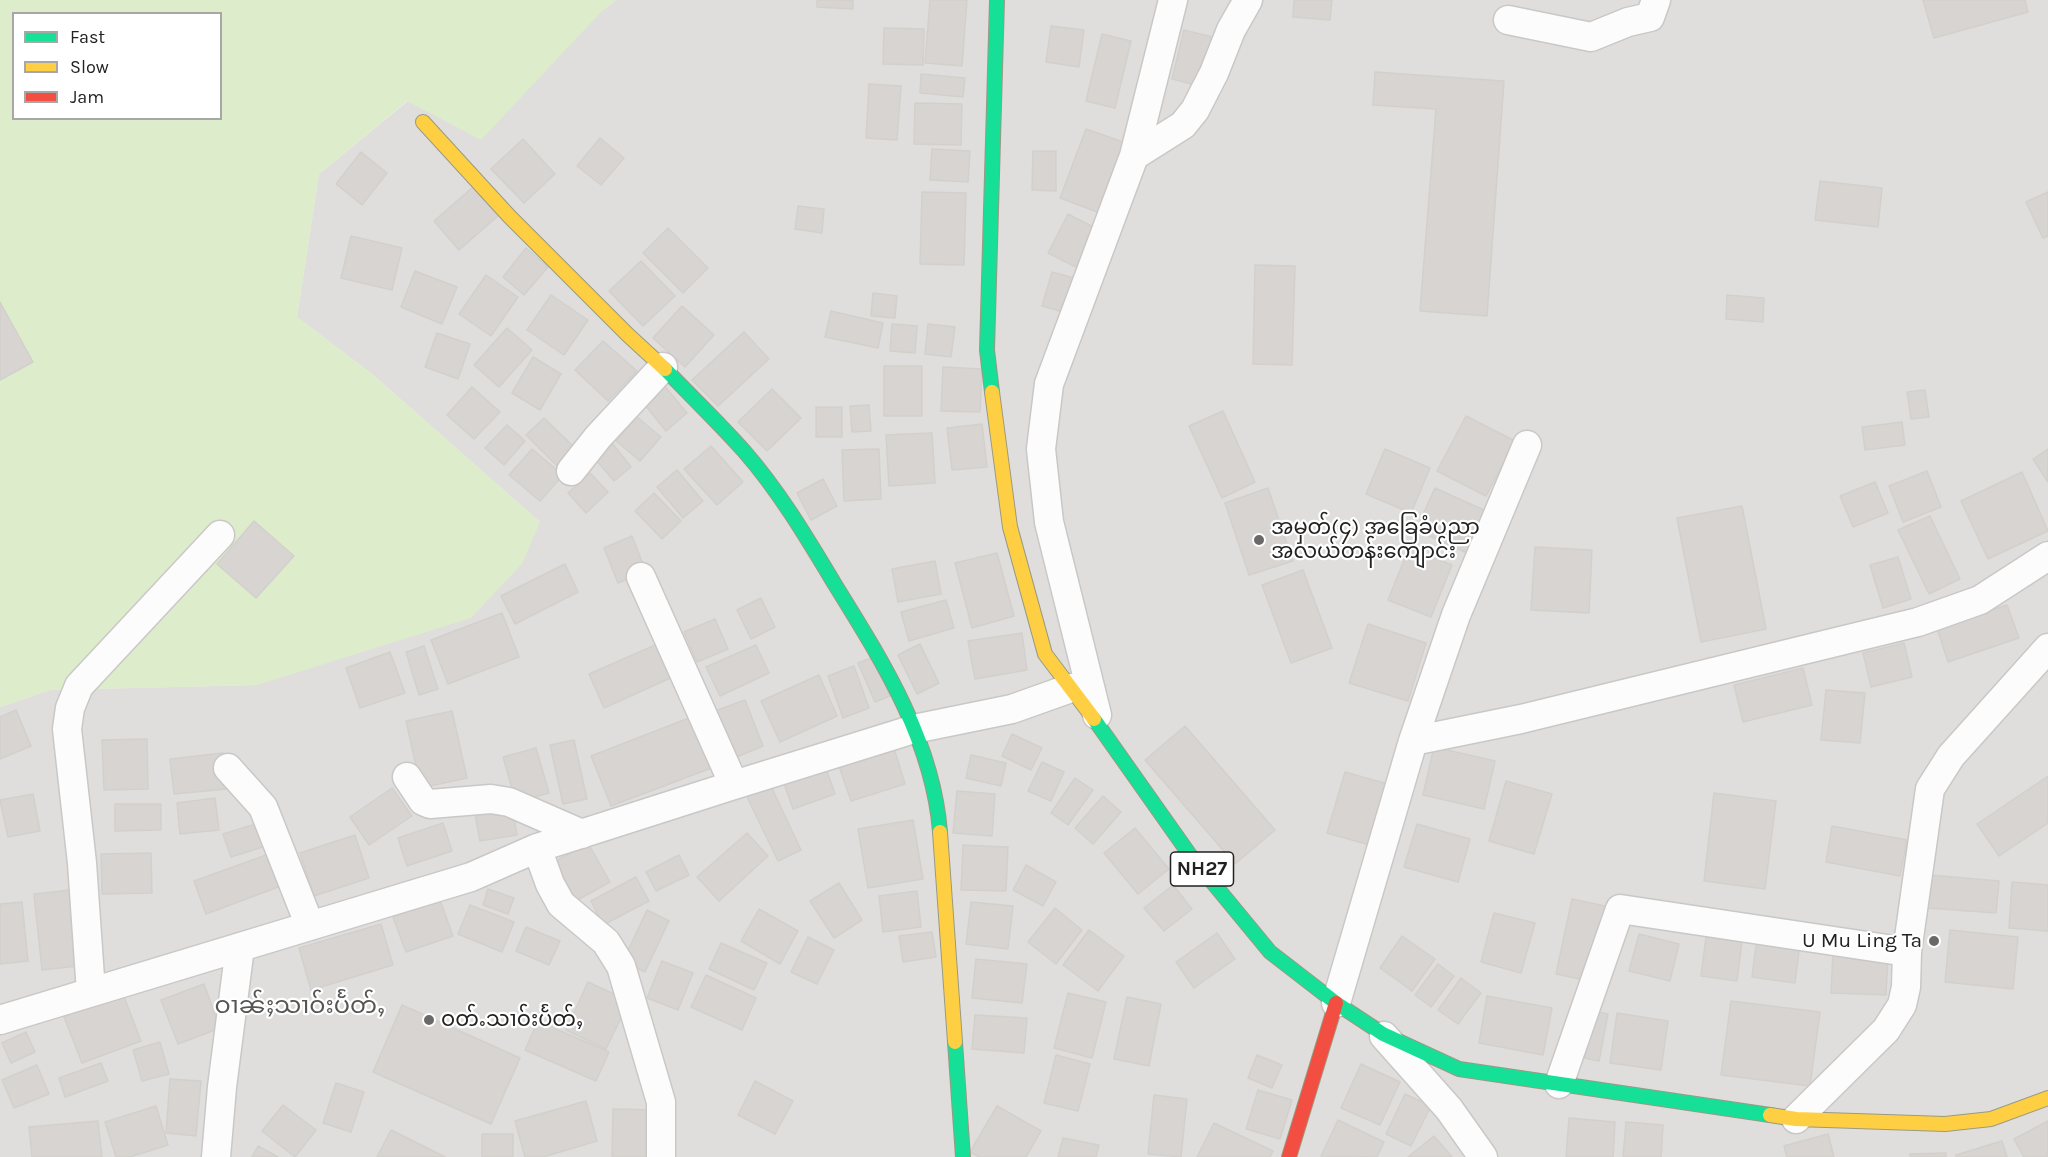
<!DOCTYPE html>
<html>
<head>
<meta charset="utf-8">
<style>
	body { margin:0 }
	#map { position:relative; width:2048px; height:1157px; overflow:hidden; background:#f0eeeb; font-family:Karla,sans-serif }
	canvas { display:block }
	.legend { position:absolute; left:12px; top:12px; width:210px; height:108px; box-sizing:border-box; background:#fff; border:2px solid #a7a7a7; margin:0; padding:8px 10px; list-style:none; font-size:18px; color:#222 }
	.legend li { display:flex; align-items:center; gap:12px; height:30px }
	.legend b { width:30px; border:2px solid #a7a7a7 }
</style>
</head>
<body>
<div id="map">
<canvas width="2048" height="1157"></canvas>
<ul class="legend">
<li><b style="height:8px;background:#16e098"></b>Fast</li>
<li><b style="height:8px;background:#ffcf43"></b>Slow</li>
<li><b style="height:8px;background:#f24e42"></b>Jam</li>
</ul>
</div>
<script>
const ctx = document.querySelector('canvas').getContext('2d');
ctx.lineJoin = 'round';
function fill(path, color) { ctx.fillStyle = color; ctx.fill(path, 'evenodd'); }
function trace(path, color, width, dash) { ctx.strokeStyle = color; ctx.lineWidth = width; ctx.lineCap = dash ? 'butt' : 'round'; ctx.setLineDash(dash || []); ctx.stroke(path); }
function drawText(font, color, halo, rows, align = 'center') {
  ctx.font = font + ' Karla,"Noto Sans Myanmar",sans-serif'; ctx.lineWidth = 4.5; ctx.setLineDash([]); ctx.textBaseline = 'middle'; ctx.strokeStyle = halo; ctx.fillStyle = color; for (const [text, x, y, turn = 0] of rows) {
    ctx.save(); ctx.translate(x, y); ctx.rotate((+turn || 0) * Math.PI / 180); ctx.textAlign = isNaN(turn) ? turn : align; if (halo) ctx.strokeText(text, 0, 0); ctx.fillText(text, 0, 0); ctx.restore();
  }
}
const residential = new Path2D(`
	M616,0h1432v1157h-2048v-450l50,-17 207,-5 283,-163 -168,-148 -75,-57 22,-143 89,-73 195,-91z`);
const grass = new Path2D(`
	M0,0h616l-13,10 -122,130 -74,-39 -88,73 -22,143 75,57 168,148 -18,42 -51,54 -214,67 -207,5 -50,17zM14,14h206v104h-206z`);
const building = new Path2D(`
	M817,0h36v9l-36,-2z
	M930,0h37l-5,66 -37,-3z
	M1294,0h38l-2,20 -37,-3z
	M1923,0h102l3,12 -94,26z
	M1051,26l33,4 -5,37 -33,-5z
	M884,28l40,1 -1,36 -40,-1z
	M1184,30l32,8 -13,49 -31,-8z
	M1102,34l29,7 -16,67 -29,-7z
	M1375,72l129,9 -17,235 -67,-5 16,-202 -63,-4z
	M921,74l44,4 -2,19 -43,-4z
	M869,84l32,2 -4,54 -31,-2z
	M915,103l47,1 -1,41 -47,-1z
	M1086,129l40,14 -26,70 -40,-15z
	M600,138l24,20 -23,27 -24,-19z
	M523,139l32,35 -31,29 -33,-34z
	M932,149l38,2 -2,31 -38,-2z
	M1033,151h23v40l-24,-1z
	M361,152l26,21 -25,32 -26,-21z
	M1820,181l62,7 -4,39 -63,-7z
	M473,187l25,29 -39,34 -25,-29z
	M922,192l44,1 -2,72 -44,-1z
	M2048,192v44l-5,2 -17,-36z
	M798,206l26,3 -2,24 -27,-4z
	M1068,214l27,14 -19,39 -28,-14z
	M668,228l40,40 -25,25 -40,-40z
	M351,236l51,12 -10,42 -51,-12z
	M526,248l22,19 -24,28 -21,-18z
	M641,261l34,35 -32,30 -34,-35z
	M1255,265l40,1 -3,99 -39,-1z
	M415,271l42,16 -15,37 -41,-17z
	M1052,272l22,6 -11,34 -21,-6z
	M486,275l32,22 -27,39 -32,-22z
	M873,293l24,3 -2,22 -24,-2z
	M551,295l37,25 -24,35 -37,-25z
	M1727,295l37,3 -1,24 -37,-3z
	M0,302l33,60 -33,18z
	M682,306l32,29 -29,32 -32,-29z
	M831,311l52,12 -5,25 -53,-11z
	M892,324l25,2 -2,27 -25,-2z
	M928,324l27,3 -4,30 -26,-3z
	M507,328l25,22 -33,37 -25,-22z
	M744,332l25,27 -51,47 -26,-26z
	M437,333l33,11 -12,35 -33,-12z
	M603,341l34,30 -29,30 -33,-31z
	M533,357l28,17 -21,36 -28,-17z
	M884,366h38v50h-38z
	M943,367l39,2 -2,43 -39,-1z
	M662,383l25,30 -21,18 -25,-31z
	M472,387l28,25 -26,27 -27,-24z
	M772,389l29,29 -34,33 -29,-29z
	M1925,390l4,27 -18,2 -4,-27z
	M869,405l2,26 -19,1 -2,-26z
	M816,407h26v30h-26z
	M1223,411l32,71 -33,16 -33,-72z
	M1466,416l49,25 -29,55 -49,-25z
	M637,417l24,20 -21,24 -24,-20z
	M544,418l32,31 -18,18 -32,-32z
	M1902,422l3,23 -40,5 -3,-23z
	M982,424l5,43 -35,3 -5,-42z
	M507,425l18,16 -21,24 -19,-17z
	M932,433l3,50 -46,3 -3,-51z
	M613,444l18,23 -17,14 -19,-22z
	M711,446l32,36 -26,23 -33,-36z
	M532,449l31,26 -23,26 -31,-26z
	M879,449l2,50 -37,2 -2,-51z
	M1385,449l45,19 -19,45 -45,-19z
	M2048,449v33l-15,-23z
	M677,470l26,31 -20,17 -26,-31z
	M1927,471l14,36 -38,15 -14,-36z
	M2022,472l26,59 -60,28 -27,-58z
	M590,473l18,19 -22,21 -18,-20z
	M823,479l14,27 -26,14 -14,-27z
	M1875,482l13,31 -35,14 -13,-31z
	M1268,488l25,73 -44,14 -24,-72z
	M1435,488l51,23 -19,42 -51,-23z
	M654,493l27,28 -19,18 -27,-28z
	M1742,506l24,123 -65,13 -24,-124z
	M1930,516l30,63 -31,15 -31,-64z
	M254,521l40,35 -38,42 -39,-34z
	M632,536l14,36 -28,11 -14,-35z
	M1535,547l57,3 -3,63 -58,-3z
	M1409,548l43,17 -21,52 -43,-17z
	M997,553l17,63 -42,12 -17,-65z
	M1898,557l13,42 -28,9 -13,-43z
	M935,561l6,33 -43,8 -6,-33z
	M565,564l13,28 -63,32 -14,-28z
	M1303,570l29,78 -41,15 -29,-78z
	M761,598l14,29 -24,12 -14,-29z
	M946,600l8,28 -45,13 -8,-29z
	M2007,605l12,33 -71,24 -11,-34z
	M502,613l17,44 -71,27 -17,-44z
	M715,619l13,30 -31,13 -13,-30z
	M1368,624l58,19 -18,58 -59,-18z
	M1022,633l5,37 -52,9 -7,-38z
	M660,643l15,33 -71,32 -15,-34z
	M1904,643l8,34 -41,10 -8,-34z
	M920,644l19,39 -22,11 -19,-39z
	M756,645l13,28 -49,23 -14,-29z
	M424,646l14,43 -19,6 -13,-43z
	M390,652l15,41 -45,15 -14,-40z
	M874,657l16,39 -15,6 -17,-39z
	M854,666l15,42 -26,10 -15,-42z
	M1803,668l9,37 -69,17 -9,-37z
	M819,675l18,41 -57,26 -19,-41z
	M1826,690l39,3 -5,50 -39,-3z
	M745,700l18,46 -29,12 -19,-47z
	M16,710l15,36 -31,13v-42z
	M452,711l15,67 -46,10 -15,-67z
	M694,716l20,51 -103,39 -20,-50z
	M1185,726l90,104 -40,34 -90,-104z
	M1012,734l30,14 -11,22 -29,-14z
	M147,739l1,50 -44,1 -2,-50z
	M574,740l13,59 -24,5 -13,-59z
	M893,745l12,39 -54,17 -13,-38z
	M1434,747l61,14 -11,48 -61,-14z
	M536,748l13,45 -33,9 -13,-45z
	M223,753l4,36 -53,5 -4,-35z
	M971,755l35,8 -5,23 -35,-8z
	M1042,762l22,10 -13,29 -23,-10z
	M824,763l11,31 -42,15 -11,-31z
	M1345,772l46,13 -18,61 -46,-13z
	M2048,776v47l-49,33 -22,-32z
	M1075,778l18,12 -25,35 -17,-12z
	M1506,781l46,13 -18,60 -45,-13z
	M771,786l30,64 -23,11 -31,-64z
	M392,788l20,28 -43,29 -19,-28z
	M957,791l38,3 -3,42 -39,-3z
	M1714,793l62,8 -11,88 -61,-8z
	M33,794l7,37 -32,6 -8,-37z
	M1103,796l18,16 -28,32 -18,-16z
	M215,798l4,32 -39,4 -3,-31z
	M115,804h46v26l-46,1z
	M512,807l5,28 -37,6 -5,-27z
	M913,820l10,59 -55,9 -10,-59z
	M259,823l7,23 -35,11 -8,-23z
	M443,823l9,28 -45,15 -9,-28z
	M1417,824l53,15 -12,43 -54,-15z
	M1832,826l75,14 -7,36 -74,-14z
	M1135,828l34,41 -31,25 -34,-41z
	M747,833l21,23 -49,45 -22,-24z
	M355,835l14,43 -55,18 -14,-43z
	M588,843l22,39 -38,21 -21,-39z
	M963,845l45,2 -2,44 -45,-1z
	M151,853l1,40 -50,1 -1,-40z
	M269,854l12,32 -75,28 -12,-33z
	M679,855l10,20 -33,16 -10,-19z
	M1026,865l30,17 -13,24 -30,-16z
	M1929,875l70,6 -3,32 -69,-5z
	M636,877l13,24 -46,24 -12,-24z
	M2012,882l36,3v46l-39,-3z
	M839,883l23,37 -28,18 -24,-37z
	M1173,885l19,24 -28,22 -20,-23z
	M488,889l26,9 -6,16 -25,-9z
	M70,890l8,76 -36,4 -8,-76z
	M917,891l4,36 -38,5 -4,-36z
	M1572,899l33,7 -16,75 -33,-7z
	M440,900l13,36 -47,16 -13,-35z
	M22,902l6,59 -28,3v-60z
	M971,902l42,4 -5,43 -42,-5z
	M470,905l44,17 -12,30 -44,-18z
	M1055,908l27,22 -26,34 -28,-22z
	M759,909l39,22 -18,33 -39,-23z
	M647,910l22,11 -24,51 -22,-11z
	M1494,913l41,10 -14,50 -40,-11z
	M381,924l12,41 -82,25 -12,-42z
	M526,927l34,14 -11,24 -33,-14z
	M1089,930l35,26 -26,35 -35,-26z
	M1950,930l68,7 -5,52 -68,-7z
	M932,932l4,25 -33,5 -4,-26z
	M1217,933l18,26 -41,29 -18,-26z
	M1639,934l40,10 -9,37 -41,-10z
	M1402,936l33,23 -23,32 -32,-23z
	M808,937l26,13 -17,34 -26,-12z
	M1706,937l36,5 -5,39 -36,-5z
	M1757,937l43,6 -5,40 -43,-6z
	M721,943l46,20 -13,27 -45,-21z
	M1833,953l55,2 -2,40 -55,-2z
	M976,959l51,5 -5,39 -50,-5z
	M662,961l31,12 -15,37 -31,-12z
	M1438,964l16,12 -23,31 -16,-12z
	M706,975l50,23 -14,32 -51,-23z
	M1461,978l20,15 -23,31 -20,-14z
	M588,982l41,19 -23,48 -40,-19z
	M204,984l16,44 -42,16 -17,-44z
	M1068,993l38,9 -14,56 -38,-10z
	M123,994l18,47 -59,22 -18,-46z
	M1487,996l65,12 -9,47 -64,-12z
	M1127,997l34,7 -12,62 -35,-7z
	M1731,1001l89,11 -10,74 -89,-11z
	M402,1005l118,53 -29,66 -118,-52z
	M1592,1011l16,3 -9,47 -15,-3z
	M1617,1013l51,8 -7,49 -51,-7z
	M975,1015l52,3 -3,35 -52,-4z
	M538,1021l71,31 -13,29 -71,-31z
	M26,1032l9,20 -24,11 -9,-20z
	M160,1042l9,32 -27,7 -9,-31z
	M1056,1055l34,9 -12,47 -34,-8z
	M1257,1055l25,10 -10,23 -24,-10z
	M101,1063l7,18 -43,16 -6,-19z
	M1361,1064l39,18 -20,43 -39,-17z
	M37,1065l12,29 -35,14 -12,-28z
	M170,1079l31,2 -5,55 -30,-3z
	M755,1081l38,20 -18,33 -37,-19z
	M336,1083l28,9 -13,40 -28,-9z
	M1258,1090l34,10 -12,39 -34,-10z
	M1405,1094l26,12 -20,40 -25,-12z
	M1154,1095l33,4 -6,58 -33,-3z
	M586,1101l11,40 -54,16h-18l-10,-36z
	M283,1105l33,25 -21,27 -33,-26z
	M156,1106l12,39 -38,12h-14l-11,-35z
	M997,1106l44,25 -15,26h-47l-9,-5z
	M613,1109l44,1 -1,47h-44z
	M1569,1118l46,4 -2,35h-47z
	M1338,1120l46,22 -7,15 -56,-1z
	M98,1121l4,36h-70l-3,-30z
	M2048,1121v36h-24l-10,-18z
	M1626,1122l37,3 -2,32h-38z
	M1214,1123l59,28 -3,6h-73z
	M391,1130l54,27h-68z
	M482,1134h31v23h-31z
	M1828,1134l6,23h-47l-3,-11z
	M1434,1136l18,21h-44z
	M1063,1138l36,7 -3,12h-38z
	M2002,1141l5,16h-51v-2z
	M258,1146l20,11h-26z
	M1946,1153v4h-36v-3z`);
const street = new Path2D(`
	M1508,20l83,17 37,-15 22,-5 6,-17
	M1134,156l49,-31 12,-15 19,-37 17,-43 17,-30
	M571,471l27,-34 65,-70
	M641,577l93,208
	M1097,715l-48,-193 -8,-73 8,-65 85,-228 39,-156
	M1413,741l43,-126 71,-170
	M228,768l35,39 47,119
	M407,777l16,24 7,3 61,-5 18,3 73,32
	M537,848l13,36 11,20 45,38 15,24 40,136v55
	M91,992l-9,-129 -15,-134 3,-21 9,-22 141,-151
	M1336,1003l77,-262 108,-22 397,-97 62,-22 68,-44
	M0,1020l471,-143 66,-29 197,-63 180,-56 98,-20 59,-21
	M1384,1036l65,73 34,48
	M1559,1084l61,-175 287,43
	M1796,1119l90,-89 16,-25 4,-18 1,-35 23,-163 21,-33 97,-108
	M216,1157l6,-70 18,-140`);
const fast = new Path2D(`
	M665,369c26,27 54,54 79,82 35,40 63,87 90,132 47,76 99,157 106,249
	M992,392l-5,-42 10,-350
	M1094,719l96,136 80,97 66,51 47,31 76,35 311,46
	M955,1042l8,115`);
const slow = new Path2D(`
	M423,122l86,94 119,119 37,34
	M992,392l18,135 35,127 49,65
	M940,832l15,210
	M1770,1115l26,4 149,5 46,-5 57,-21`);
const jam = new Path2D(`
	M1289,1157l47,-154`);
const markers = [
	[1259,540,6,"#6a6968"],
	[1934,941,6,"#6a6968"],
	[429,1020,6,"#6a6968"]
];
const shields = [
	[1202,869,63]
];
const shieldNames = [
	["NH27",1202,869]
];
const poiNames = [
	["အမှတ်(၄) အခြေခံပညာ",1271,528],
	["အလယ်တန်းကျောင်း",1271,552],
	["U Mu Ling Ta",1922,941,"right"],
	["ဝတ်ႉသၢဝ်းပႅတ်ႇ",441,1020]
];
const quarterNames = [
	["ဝၢၼ်ႈသၢဝ်းပႅတ်ႇ",300,1006]
];
fill(residential, '#dfdedc');
fill(grass, '#ddeccb');
fill(building, '#d7d4d2');
trace(building, '#d3d0cc', 1.5);
trace(street, '#c9c8c7', 31);
trace(fast, '#999a82', 16);
trace(slow, '#999a82', 16);
trace(jam, '#999a82', 16);
trace(street, '#fdfcfc', 28);
trace(fast, '#16e098', 14);
trace(slow, '#ffcf43', 14);
trace(jam, '#f24e42', 14);
for (const [x, y, r, color] of markers) { const dot = new Path2D(); dot.arc(x, y, r, 0, 2 * Math.PI); ctx.fillStyle = color; ctx.fill(dot); trace(dot, '#fff', 2); }
for (const [x, y, w] of shields) { const box = new Path2D(); box.roundRect(x - w / 2, y - 17, w, 34, 4.5); ctx.fillStyle = '#fff'; ctx.fill(box); trace(box, '#222', 1.5); }
drawText('bold 20px', '#222', null, shieldNames);
drawText('21px', '#222', '#fff', poiNames, 'left');
drawText('24px', '#555', '#fff', quarterNames);
</script>
</body>
</html>
